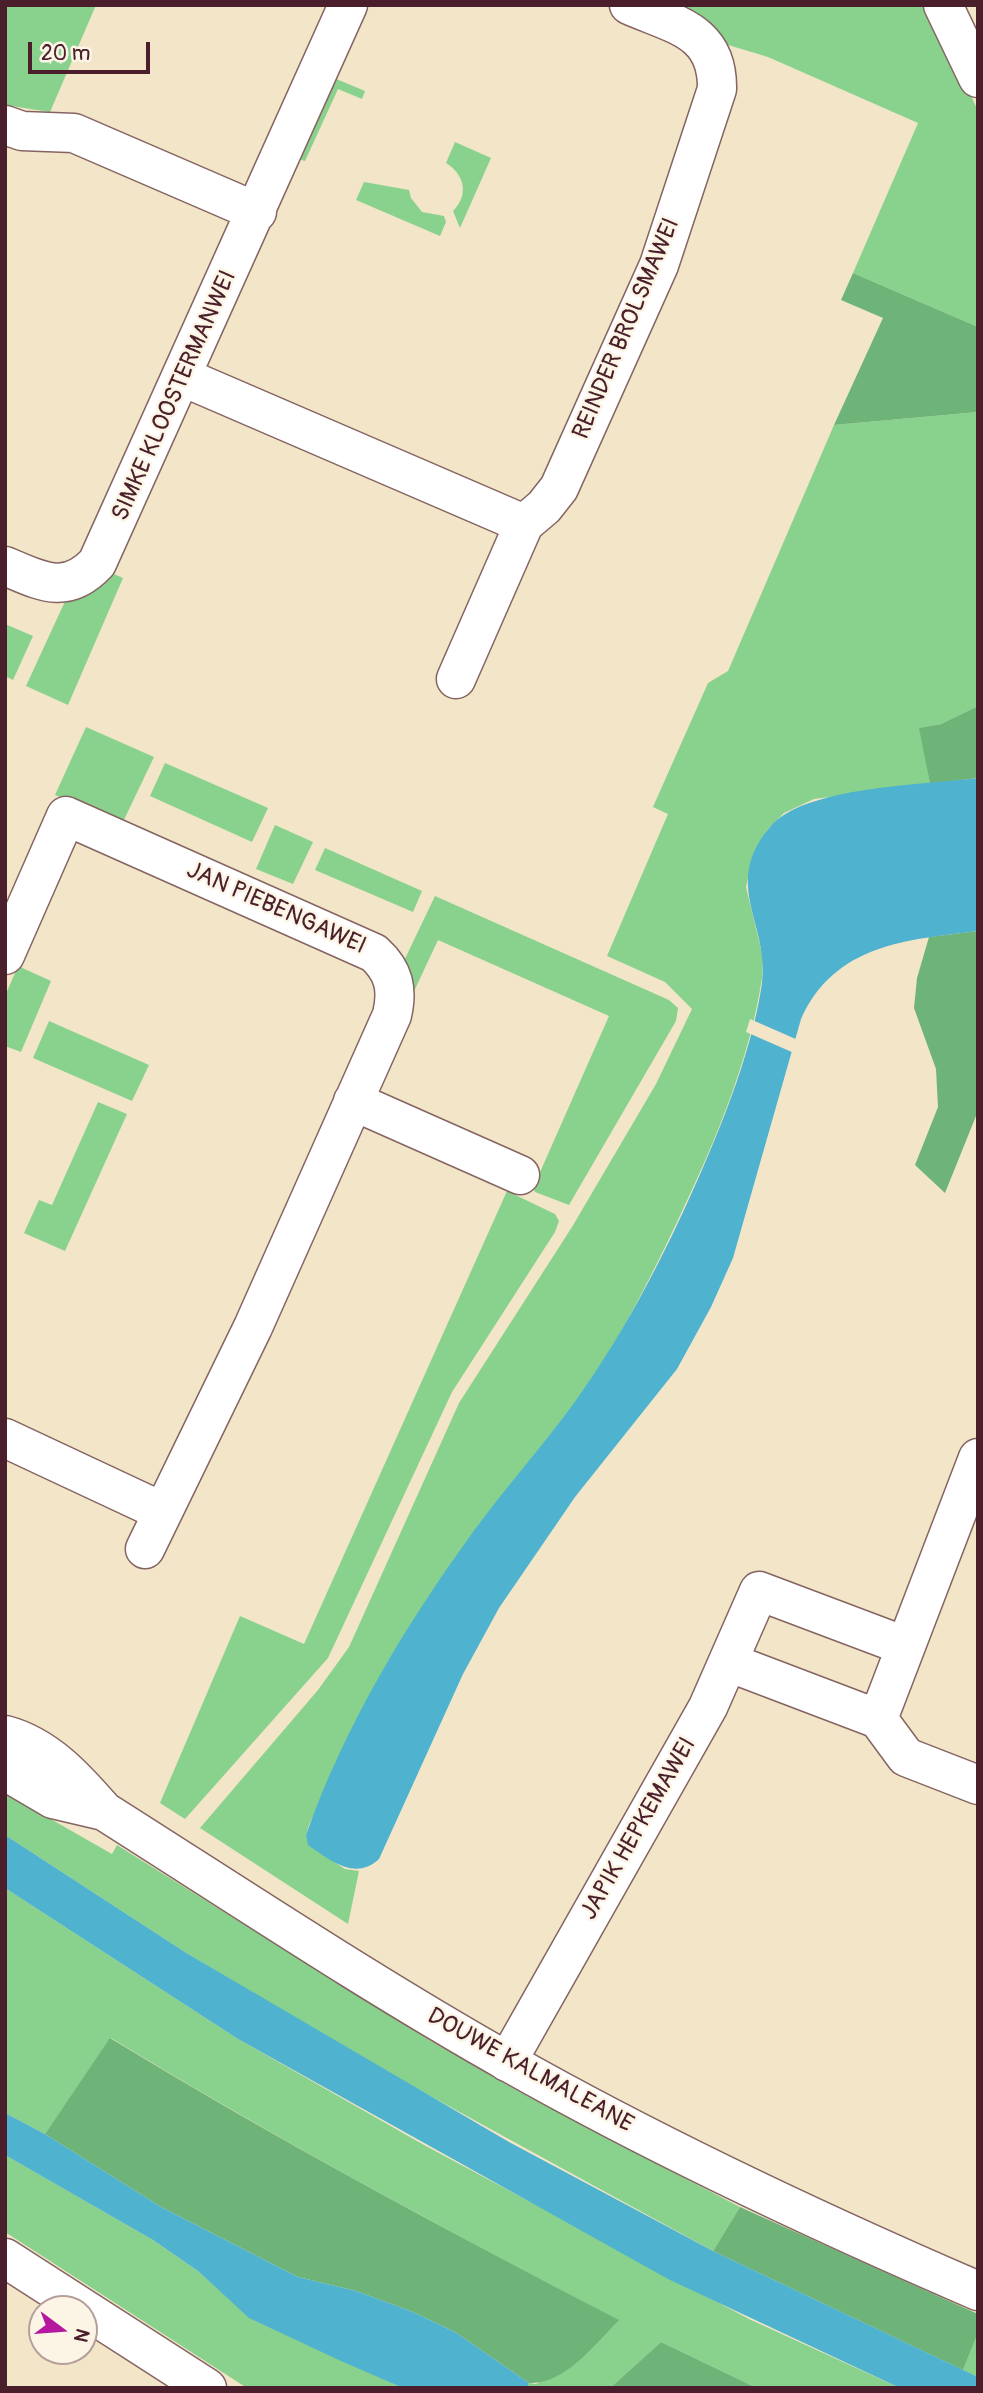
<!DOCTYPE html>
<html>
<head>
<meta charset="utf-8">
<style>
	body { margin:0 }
	#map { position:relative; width:983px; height:2393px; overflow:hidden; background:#f2e5c8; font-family:Pangolin,sans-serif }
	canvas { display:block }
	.frame { position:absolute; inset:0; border:7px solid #4a1f2b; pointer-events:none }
	.north { position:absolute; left:28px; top:2295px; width:70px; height:70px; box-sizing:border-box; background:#fcf5e5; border:2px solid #b59f9b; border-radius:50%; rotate:106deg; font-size:19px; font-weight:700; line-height:28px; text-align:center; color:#4a1f2b }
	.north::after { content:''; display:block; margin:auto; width:24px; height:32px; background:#b5179e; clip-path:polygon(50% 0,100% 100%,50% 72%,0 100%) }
	.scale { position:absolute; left:28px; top:42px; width:122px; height:32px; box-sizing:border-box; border:4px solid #4a1f2b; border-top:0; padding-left:9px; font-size:21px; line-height:24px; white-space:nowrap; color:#4a1f2b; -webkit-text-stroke:5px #fcf5e5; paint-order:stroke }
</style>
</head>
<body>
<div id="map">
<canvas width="983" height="2393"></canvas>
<div class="frame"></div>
<div class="north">N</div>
<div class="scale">20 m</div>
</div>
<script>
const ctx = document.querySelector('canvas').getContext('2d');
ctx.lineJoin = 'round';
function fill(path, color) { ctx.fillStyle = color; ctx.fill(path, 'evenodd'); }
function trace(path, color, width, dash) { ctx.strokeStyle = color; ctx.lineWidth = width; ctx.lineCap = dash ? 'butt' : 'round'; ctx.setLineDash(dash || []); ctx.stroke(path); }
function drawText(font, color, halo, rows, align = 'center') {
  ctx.font = font + ' Pangolin,sans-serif'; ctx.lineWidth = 5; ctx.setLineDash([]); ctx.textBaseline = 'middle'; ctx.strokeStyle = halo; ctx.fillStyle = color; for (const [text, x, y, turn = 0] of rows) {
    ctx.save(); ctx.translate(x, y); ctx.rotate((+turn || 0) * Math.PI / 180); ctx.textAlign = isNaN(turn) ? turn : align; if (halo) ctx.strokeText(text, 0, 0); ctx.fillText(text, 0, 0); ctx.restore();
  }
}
const green = new Path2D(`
	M5,5h91l-46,107 -45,-7z
	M673,5h252l17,26 36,80v216l-125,-54 65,-150 -150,-66 -43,-13c-12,-21 -30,-28 -52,-39z
	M334,78l31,13 -3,8 -24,-10 -33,72 -7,-2z
	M455,142l36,16 -31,70 -7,-17c16,-16 12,-36 -7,-48z
	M364,182l45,8 2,8 11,14 22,4 2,6 -6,14 -84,-36z
	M978,412v294l-37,18 -21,4 10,56 -116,15 -30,14 -16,16 -15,26 -7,32 17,71 -1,20c-13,85 -48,166 -85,244 -30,63 -62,127 -104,183 -46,61 -95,118 -138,182 -50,75 -89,155 -126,238l-3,10 3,10 36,24 14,2 -11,53 -148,-96 118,-138 31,-43 110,-244 113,-176 84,-143 36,-75 -27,-27 -58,-26 61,-142 -15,-7 55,-124 20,-12 106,-246z
	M109,572l14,6 -55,127 -42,-19 41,-89z
	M5,624l28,12 -20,44 -8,-4z
	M86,727l68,30 -32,67 -67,-29z
	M165,763l103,45 -16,34 -102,-46z
	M275,825l38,17 -20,42 -37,-15z
	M325,848l97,43 -9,21 -98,-42z
	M435,896l234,104 9,8 -2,13 -107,184 -34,-13 -2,-4 76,-172 -171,-76 -29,62 -7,-37z
	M18,966l33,15 -30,71 -16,-6v-50z
	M49,1021l100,44 -17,36 -99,-43z
	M98,1102l29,12 -62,137 -41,-18 15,-33 13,5z
	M507,1191l48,23 4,7 -4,11 -103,160 -124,266 -143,161 -25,-16 80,-187 64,28z
	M5,1793l107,61 5,-9 315,197 88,50 220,115 -27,44 -332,-182 -193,-115 -183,-119z
	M5,1888l233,151 186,106 325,174 151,69h-143l-96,-46 -51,46h-83l2,-5 7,1 42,-23 40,-41c-172,-90 -342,-181 -507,-282l-66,96 -40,-21z
	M5,2155l148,85 45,31 52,47 153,70h-156l-242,-156z
	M978,2333v44l-15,-7z`);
const forest = new Path2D(`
	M853,273l125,54v85l-144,13 49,-107 -42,-18z
	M978,706v72l-48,6 -11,-56 22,-4z
	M978,931v180l-33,82 -30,-28 23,-58 -2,-38 -22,-61 3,-30 12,-41z
	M110,2038c166,101 337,193 509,282 -23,23 -54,65 -90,63l-74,-51 -42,-20 -57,-21 -58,-14 -137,-70 -116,-73z
	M740,2207l238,107v19l-15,37 -250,-119z
	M661,2342l96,46h-147z`);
const water = new Path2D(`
	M978,778v153c-72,9 -143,13 -177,88l-68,239 -22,49 -34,62 -102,128 -76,111 -36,66 -84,185c-24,22 -48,2 -71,-14l-2,-10c38,-108 100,-211 167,-303 32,-44 69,-85 101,-129 54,-75 97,-160 133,-245 23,-53 47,-119 55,-175 8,-58 -41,-99 8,-156 34,-41 155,-42 208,-49z
	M5,1835l183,119 321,188 204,109 265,126v11h-78l-232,-109 -430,-240 -233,-151z
	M5,2113l40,21 116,73 137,70 58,14 57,21 42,20 74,51 -2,5h-124l-62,-27 -92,-43 -51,-47 -45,-31 -148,-85z`);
const pier = new Path2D(`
	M750,1019l48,21 -4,13 -48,-21z`);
const minor = new Path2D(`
	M943,5l35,73
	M5,125l17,6 52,2 183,79
	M183,377l341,147
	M5,566c36,15 61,30 92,-3l251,-558
	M456,679l68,-155 20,-17 15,-19 100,-223 58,-176c1,-59 -43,-64 -88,-84
	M5,955l61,-139 308,137c20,18 24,36 18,62l-139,312 -108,222
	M353,1101l167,74
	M5,1438l156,73
	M978,1458l-100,261 28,38 72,28
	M728,1662l150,57
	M507,2062l201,-355 51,-116 146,55
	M5,2258l202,130`);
const tertiary = new Path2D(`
	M5,1735c42,11 72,45 99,76 134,85 266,173 404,251 152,86 310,160 470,229
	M5,1771l48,28 51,12`);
const streetNames = [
	["REINDER BROLSMAWEI",627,329,-67],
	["SIMKE KLOOSTERMANWEI",175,396,-66],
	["JAN PIEBENGAWEI",276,909,24],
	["JAPIK HEPKEMAWEI",639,1829,-60],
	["DOUWE KALMALEANE",530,2071,29]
];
fill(green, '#89d28e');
fill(forest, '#6eb479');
fill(water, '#4fb2ce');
fill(pier, '#f2e5c8');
trace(minor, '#856462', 41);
trace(tertiary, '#856462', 41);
trace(minor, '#fff', 38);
trace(tertiary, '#fff', 38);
drawText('24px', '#4a1f2b', '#fcf5e5', streetNames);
</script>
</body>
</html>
